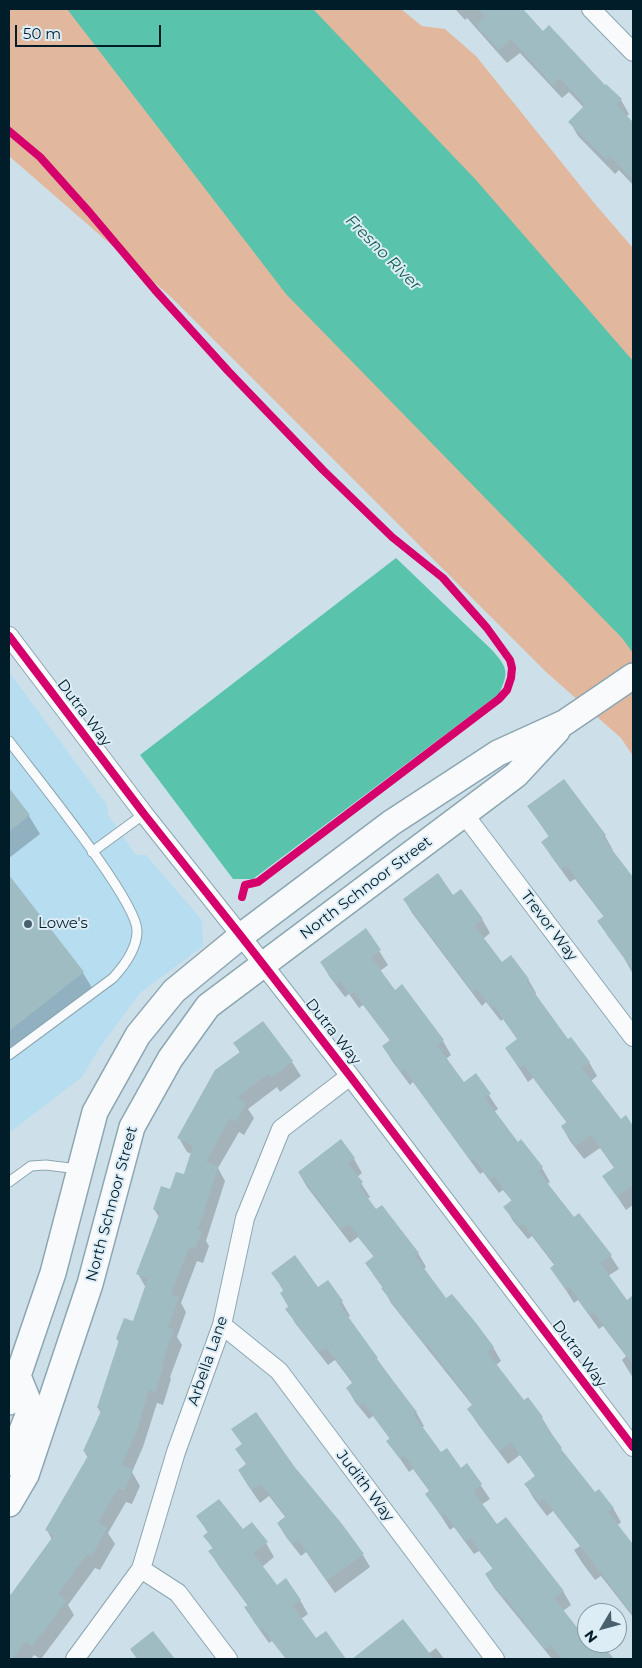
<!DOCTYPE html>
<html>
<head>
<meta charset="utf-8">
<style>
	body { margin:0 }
	#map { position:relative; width:642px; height:1668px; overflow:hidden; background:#cde0e9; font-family:Montserrat,sans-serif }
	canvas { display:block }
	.frame { position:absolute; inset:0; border:10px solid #011d2a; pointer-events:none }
	.north { position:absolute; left:577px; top:1603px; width:50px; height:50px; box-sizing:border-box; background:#ddedf6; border:1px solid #859aa4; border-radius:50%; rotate:233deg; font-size:14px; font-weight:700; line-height:20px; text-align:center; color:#011d2a }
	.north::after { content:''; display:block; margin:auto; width:18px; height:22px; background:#48616d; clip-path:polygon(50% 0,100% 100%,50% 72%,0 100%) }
	.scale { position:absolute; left:15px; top:25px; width:146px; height:22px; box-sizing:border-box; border:2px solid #011d2a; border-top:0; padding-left:6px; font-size:15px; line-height:18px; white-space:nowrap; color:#011d2a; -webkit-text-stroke:4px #ddedf6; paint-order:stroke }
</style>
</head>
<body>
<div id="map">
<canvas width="642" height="1668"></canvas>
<div class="frame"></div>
<div class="north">N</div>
<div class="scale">50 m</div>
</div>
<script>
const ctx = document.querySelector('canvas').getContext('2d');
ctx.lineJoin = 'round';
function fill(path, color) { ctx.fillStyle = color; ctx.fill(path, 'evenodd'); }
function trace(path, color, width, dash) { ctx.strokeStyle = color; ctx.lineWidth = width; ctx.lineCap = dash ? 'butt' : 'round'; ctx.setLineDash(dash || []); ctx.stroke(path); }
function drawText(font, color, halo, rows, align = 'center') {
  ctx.font = font + ' Montserrat,sans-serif'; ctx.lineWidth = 4; ctx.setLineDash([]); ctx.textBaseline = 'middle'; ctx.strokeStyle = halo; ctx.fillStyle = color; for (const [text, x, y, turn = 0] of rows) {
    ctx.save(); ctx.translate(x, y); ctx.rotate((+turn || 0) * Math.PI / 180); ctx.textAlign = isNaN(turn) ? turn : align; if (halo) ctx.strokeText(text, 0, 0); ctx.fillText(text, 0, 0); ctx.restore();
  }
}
const built = new Path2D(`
	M9,672l98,133 1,10 28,40h10l56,65 1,26 -63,47 -42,57 -16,27 -73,56z`);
const green = new Path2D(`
	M9,9h392l21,17 23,3 31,27 119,148 38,44v508l-12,-18 -75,-66 -375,-375 -162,-141z`);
const water = new Path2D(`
	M67,9h246l163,171 157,181v292l-11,-15 -336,-344z
	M396,558l96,92c16,18 17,22 7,44l-246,185h-20l-93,-124z`);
const shadow = new Path2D(`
	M455,9h66l22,24 78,67 8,14 -3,3 7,7v61l-14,-15 -4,4 -37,-38 -8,-14 14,-14 -15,-16 -7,6 -42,-45 -13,10 -40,-45 -2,2z
	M564,780l41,56 8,14 -1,1 21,28v95l-9,-16 -17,-23 -8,-14 5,-4 -29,-38 -5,3 -19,-26 -8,-14 6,-5 -20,-30z
	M9,790l20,26 11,18 -31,24z
	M9,877l74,96 11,18 -85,66z
	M453,897l29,22 8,14 -7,6 19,25 26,15 8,14 -1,2 33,46 21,21 8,14 -6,5 30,39 5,-3 7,11v77l-7,5 -22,-33 11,-8 -15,-21 -16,11 -14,-18 -8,-14 5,-4 -34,-45 -5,4 -22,-34 12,-8 -15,-21 -2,2 -15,-19 -4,4 -70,-93 -8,-14z
	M366,930l22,35 -8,6 14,20 49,50 8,14 -5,4 18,25 12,-9 22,34 -4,3 24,32 24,24 8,14 -3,2 27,34 36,37 9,14 -11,7 19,26 6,-5v81l-11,-18 4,-4 -23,-30 -4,3 -21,-29 -4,3 -22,-35 3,-2 -23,-30 -4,3 -15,-18 -8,-14 7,-6 -9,-11 -4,3 -16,-21 -3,2 -67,-92 -3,3 -18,-24 -8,-14 7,-5 -28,-37 -4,3 -10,-14 -4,3 -16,-21 -8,-14z
	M263,1022l29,40 9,14 -21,16 -3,-5 -29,22 6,9 -10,17 -5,-3 -21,36 7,13 -19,60 3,5 -6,17 -6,-2 -16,42 5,9 -9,25 5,8 -12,32 1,2 -8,26 -6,-2 -14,44 -11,25 8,14 -8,18 -6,-2 -18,31 7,11 -15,26 -5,-2 -27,37 6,10 -33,44 -7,-4 -3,4h-22v-66l2,2 41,-55 -5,-10 41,-72 -4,-7 17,-38 -3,-5 21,-65 -2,-4 16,-17 13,-34 -8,-14 21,-57 -5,-8 31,-33 7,-22 -5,-2 -8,-14 61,-85 -5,-10z
	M341,1141l13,18 8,14 -5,4 13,20 -3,2 9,12 42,42 8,14 -3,3 23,30 47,47 8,14 -5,4 28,37 18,16 25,41 28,35 18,14 8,14 -4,4 16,20v71l-32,-41 -6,4 -12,-16 -9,-14 6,-4 -27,-35 -6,5 -13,-17 -8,-14 10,-8 -16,-22 -12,9 -31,-41 -8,-14 4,-3 -82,-103 -8,-15 -8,-11 -9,-14 8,-6 -16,-20 -8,6 -43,-56 -8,-14z
	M273,1273l44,16 25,13 8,14 -3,2 69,94 8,14 -2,2 19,26 20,15 6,-4 23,34 -9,6 16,21 66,65 8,14 -8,6 24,32h13l12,16h-60l-57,-70 -9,-14 7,-6 -14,-18 -5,3 -20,-27 -4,3 -23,-36 3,-2 -17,-23 -4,3 -21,-31 2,-2 -17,-23 -4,3 -14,-17 -8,-14 6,-4 -18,-24 -7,5 -33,-42 -8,-14 2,-1 -8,-14 3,-2z
	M233,1429l60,37 70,89 7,12 -35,26 -29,-41 -5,4 -15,-19 -8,-13 8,-6 -17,-22 -9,7 -13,-19 -8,-13 8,-6 -10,-16 6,-4z
	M198,1516l45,15 23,12 8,14 -12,10 14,20 24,13 8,14 -7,5 15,21 10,-7 19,26h-59l-14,-18 -3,2 -15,-21 -8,-14 2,-2 -30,-41 -8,-14 3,-2 -8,-13 3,-3z
	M403,1621l25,33 8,-6 8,11h-90z`);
const building = new Path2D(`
	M478,9h45l20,22 6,-6 56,60 1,-1 16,15 -6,6 17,17v58l-23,-24 -3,4 -39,-38 17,-17 -25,-27 -7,7 -42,-46 -12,11 -23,-25 9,-8z
	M564,779l42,56 -3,3 30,39v92l-36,-48 7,-5 -38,-51 -5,4 -20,-27 8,-6 -22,-30z
	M9,788l21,27 -21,17z
	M438,873l15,22 8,-6 22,30 -9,6 28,37 9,-7 18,24 -3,2 42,58 3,-2 19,25 -8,6 39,51 5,-4 7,11v59l-16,12 -15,-21 13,-9 -24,-32 -15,11 -15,-20 6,-4 -43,-57 -5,3 -14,-20 12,-9 -23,-33 -2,2 -15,-19 -4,3 -70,-93z
	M9,875l75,97 -75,59z
	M366,928l15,22 -10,7 24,33 7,-6 42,56 -7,5 27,37 12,-9 15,21 -6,4 33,44 3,-3 22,28 -5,4 36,46 5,-4 33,42 -12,8 27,37 6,-5v69l-39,-52 -4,3 -21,-29 -4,3 -15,-21 5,-4 -32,-41 -4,3 -16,-19 9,-7 -18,-24 -4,4 -16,-21 -3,2 -67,-92 -3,3 -19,-26 8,-6 -36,-48 -4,3 -10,-14 -4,3 -16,-22z
	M263,1021l30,40 -22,17 -3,-4 -31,23 9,6 -10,19 -6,-4 -24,44 12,4 -20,64 4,1 -7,18 -6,-2 -18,47 8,3 -11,30 6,3 -12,33 2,1 -9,28 -6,-3 -13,44 -15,32 12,5 -9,21 -6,-3 -20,35 9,5 -16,29 -4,-3 -29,40 9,6 -35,46 -6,-5 -14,18h-3v-62l45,-62 -9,-5 44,-76 -6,-3 19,-42 -5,-1 22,-68 -3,-1 8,-21 9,3 15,-43 -12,-4 24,-62 -7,-3 8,-23 9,3 6,-17 8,2 9,-28 -16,-8 38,-68 25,-18 -7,-9z
	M341,1139l14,19 -7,6 15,18 -4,4 17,23 6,-4 37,48 -4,3 31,42 6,-4 24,29 18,24 -7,5 37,48 4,-3 15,20 -2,2 21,29 -1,1 34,43 4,-3 15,19 -6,4 25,32v71l-89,-117 -5,4 -15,-18 11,-8 -24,-34 -12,9 -32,-42 6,-5 -46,-60 -1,2 -45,-58 2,-1 -18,-24 9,-7 -25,-32 -8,5 -43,-57z
	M295,1255l23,32 10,-7 15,21 -4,3 39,54 -2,1 41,53 -4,2 28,38 6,-4 14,20 6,-5 15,21 -9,7 24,33 9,-7 58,74 -10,7 25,32 8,-6v19h14l13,16h-52l-11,-14 -6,4 -40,-52 -1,1 -19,-24 8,-6 -23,-30 -5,3 -20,-27 -4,2 -16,-22 5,-4 -26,-35 -4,4 -14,-18 4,-3 -26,-35 -4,3 -14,-18 7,-6 -27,-35 -7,5 -34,-43 4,-3 -9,-13 4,-3 -13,-17z
	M256,1412l38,54 48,58 22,30 -37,26 -29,-40 -6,4 -15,-21 9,-7 -25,-32 -9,6 -14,-20 8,-6 -11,-15 7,-5 -11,-15z
	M219,1499l24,30 9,-7 16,20 -15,11 24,32 9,-7 15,22 -8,6 23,32 10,-7 20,28h-60l-23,-31 -3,2 -16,-23 4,-2 -9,-14 -31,-40 5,-3 -10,-12 5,-4 -12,-16z
	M403,1619l31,40h-82z
	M153,1631l22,28h-38l-7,-10z`);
const lane = new Path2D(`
	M9,741c23,31 129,160 128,190 0,17 -13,35 -24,47l-104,77
	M92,852l52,-38
	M9,1182l22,-16 15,-1 32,4`);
const street = new Path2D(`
	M591,9l42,43
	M9,636l135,178 97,122 109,140 283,371
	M464,814l169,223
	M222,1325l57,46 216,288
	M141,1569l37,24 50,66
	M75,1659l66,-90 35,-117 46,-127 23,-107 36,-89 69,-53`);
const secondary = new Path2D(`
	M9,1402l44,-129 42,-161 43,-77 36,-44 67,-55 150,-113 107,-70 66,-30 69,-47
	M9,1463l22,-55 -13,-32
	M9,1504l17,-29 64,-191 42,-157 38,-68 38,-53 308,-231 41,-44`);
const cycleway = new Path2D(`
	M9,131l31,26 50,56 65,77 74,82 94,98 69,67 51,41 44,50 23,32 2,8 -1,10 -4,12 -8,9 -241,183 -13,3 -3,12
	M9,636l135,178 97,122 109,140 283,371`);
const markers = [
	[28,924,5,"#48616d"]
];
const streetNames = [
	["Dutra Way",84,713,53],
	["North Schnoor Street",366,888,-37],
	["Trevor Way",549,926,53],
	["Dutra Way",333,1032,52],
	["North Schnoor Street",112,1204,-75],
	["Dutra Way",579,1354,53],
	["Arbella Lane",208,1361,-71],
	["Judith Way",365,1486,53]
];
const poiNames = [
	["Lowe's",38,924]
];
const waterNames = [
	["Fresno River",383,253,45]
];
fill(built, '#b6ddf0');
fill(green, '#e1b89e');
fill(water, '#59c3ac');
fill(shadow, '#0003');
fill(building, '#a0bcc3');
trace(lane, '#8ba6b2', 11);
trace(street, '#8ba6b2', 20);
trace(secondary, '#8ba6b2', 28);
trace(lane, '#f8fafc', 9);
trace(street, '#f8fafc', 18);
trace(secondary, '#f8fafc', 25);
trace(cycleway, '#d6006c', 8);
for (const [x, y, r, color] of markers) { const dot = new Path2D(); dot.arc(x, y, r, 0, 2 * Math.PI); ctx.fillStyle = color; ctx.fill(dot); trace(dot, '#ddedf6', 2); }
drawText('15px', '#011d2a', '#ddedf6', streetNames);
drawText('15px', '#011d2a', '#ddedf6', poiNames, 'left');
drawText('italic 16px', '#155d4a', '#ddedf6', waterNames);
</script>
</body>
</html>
